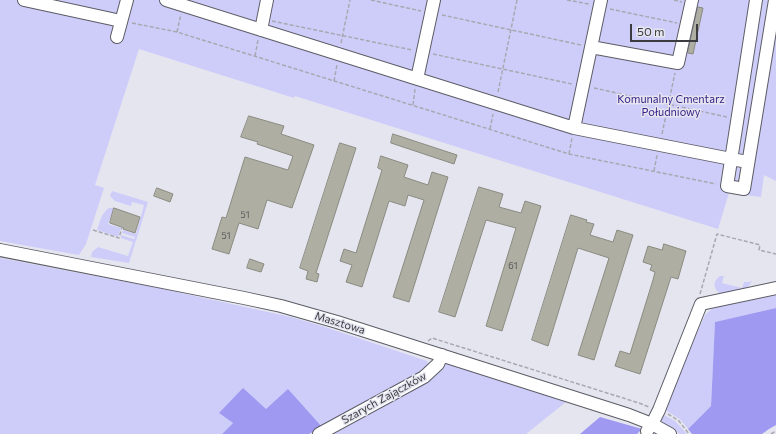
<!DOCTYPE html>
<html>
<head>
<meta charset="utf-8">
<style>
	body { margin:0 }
	#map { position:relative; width:776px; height:434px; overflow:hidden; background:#e5e5f0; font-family:Commissioner,sans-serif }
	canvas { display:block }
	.scale { position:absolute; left:630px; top:24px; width:68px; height:18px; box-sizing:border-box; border:2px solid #3b3b40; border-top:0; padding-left:5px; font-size:12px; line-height:14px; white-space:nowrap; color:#3b3b40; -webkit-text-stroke:3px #e5e5f0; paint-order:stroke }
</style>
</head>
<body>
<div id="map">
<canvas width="776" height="434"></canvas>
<div class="scale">50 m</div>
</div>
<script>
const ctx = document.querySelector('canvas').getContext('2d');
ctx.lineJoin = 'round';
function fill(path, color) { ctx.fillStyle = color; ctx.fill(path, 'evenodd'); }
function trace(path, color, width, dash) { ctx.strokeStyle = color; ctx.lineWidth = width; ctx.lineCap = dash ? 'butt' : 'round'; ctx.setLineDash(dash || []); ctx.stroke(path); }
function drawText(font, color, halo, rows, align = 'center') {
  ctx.font = font + ' Commissioner,sans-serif'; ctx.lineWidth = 3; ctx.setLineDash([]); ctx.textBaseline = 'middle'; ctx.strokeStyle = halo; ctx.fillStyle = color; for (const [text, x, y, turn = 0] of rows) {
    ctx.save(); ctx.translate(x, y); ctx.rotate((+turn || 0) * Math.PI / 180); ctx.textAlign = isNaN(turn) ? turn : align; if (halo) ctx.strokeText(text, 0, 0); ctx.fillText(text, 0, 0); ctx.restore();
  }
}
const green = new Path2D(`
	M0,0h776v181l-12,-6 -3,22 -32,-4 -11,36 -423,-133 -1,2 -155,-49 -44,136 9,3 -18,56 -7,11 -6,-1 14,-45 -14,45 -73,-13z
	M112,191l36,11 -19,61 -38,-6 1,-5 6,-5 30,9 5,-14 -12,-4v-3l13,4 1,-2 -13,-4 1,-3 13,4 8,-29 -12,-3 -1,4 -16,-5 -5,-5z
	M109,208h5l-6,16 13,4 -3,9 -21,-7c3,-8 4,-17 12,-22z
	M0,258l158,30 133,29 34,10 102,34 2,4 -7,9 -100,53 -56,-18 -47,4 14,10 -11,11h-222z
	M720,276h4l-2,7 20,5 2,-6h6l2,-2c-3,12 -19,12 -30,14 -9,-3 -10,-13 -2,-18z
	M776,294v14l-61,14 -4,84 -23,23 -7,-9 -17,-11 41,-94 10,-9z
	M447,364l119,38 -40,32h-199l115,-68z
	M662,414l13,7 12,13h-7l-18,-12 -1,-6z`);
const forest = new Path2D(`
	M776,308v117l-7,4 -7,5h-70l-4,-5 23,-23 4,-84z
	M243,388l23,21 22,-20 34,38 -13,7h-87l11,-11 -14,-10z
	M600,417l42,12 -5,5h-57z`);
const building = new Path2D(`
	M698,7l5,1 -10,46 -5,-1z
	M249,116l35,10 -3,8 33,11 -22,63 -25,-8 -9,29 -19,-6 -10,31 -17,-5 10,-32 4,1 19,-61 43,13 5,-14 -36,-12 1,-2 -17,-5z
	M393,134l64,21 -3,9 -63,-21z
	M340,143l16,5 -40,125 3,1 -2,8 -11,-3 2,-8 -8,-3z
	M381,156l27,9 -4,12 24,8 4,-13 16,5 -39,125 -16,-5 31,-97 -16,-5 -3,11 -16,-5 -27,86 -16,-5 6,-17 -12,-4 4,-12 12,4 26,-83 -4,-2z
	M479,187l24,7 -4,13 22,6 4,-12 16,5 -39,125 -16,-5 30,-98 -30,-8 -31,97 -16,-5z
	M157,188l16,6 -3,8 -16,-6z
	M114,208l26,9 -5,16 -12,-4 1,-1 -14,-5z
	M571,215l16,5 -1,2 8,2 -4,11 23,7 4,-12 16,5 -39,125 -16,-5 31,-97 -31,-10 -30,98 -16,-6z
	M664,244l22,7 -8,28 -7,-2 -31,97 -25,-8 5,-15 10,3 23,-74 2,-8 -5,-2 2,-5 -9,-3 5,-16 14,4z
	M250,259l14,5 -3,8 -14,-4z`);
const path = new Path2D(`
	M371,0l50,11
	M567,0l22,4
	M674,0l8,2
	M610,9l67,14
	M442,15l139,30
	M272,21l140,29
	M132,23l45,9 392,122 147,30
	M177,32l4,-18
	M341,43l9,-43
	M433,54l139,30
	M255,56l3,-16
	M334,81l3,-16
	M594,88l133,29
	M498,92l19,-92
	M413,105l2,-16
	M490,129l3,-15
	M662,134l13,-61
	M569,154l3,-16
	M654,171l3,-16
	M93,230l26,8 4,-14
	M700,294l17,-60 43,11 -1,5 17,4
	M428,341l4,-3 207,65 10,4
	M668,414l11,7 10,13
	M771,434l5,-3`);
const minor = new Path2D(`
	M24,0l97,21
	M166,0l408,128 157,31 17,3
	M756,0l-29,186 17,3 31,-189
	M261,30l6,-30
	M117,37l10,-37
	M591,47l87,16 14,-63
	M417,79l17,-79
	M574,128l27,-128
	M0,250l244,48 37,8 56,16 292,93 23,9 18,10
	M647,431l5,-7 7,-14 42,-106 75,-16
	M319,434l105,-57 14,-13 4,-9`);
const numberNames = [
	["51",245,215],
	["51",226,236],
	["61",513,266]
];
const parkNames = [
	["Komunalny Cmentarz",671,99],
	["Południowy",671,112]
];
const streetNames = [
	["Masztowa",340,323,17],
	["Szarych Zajączków",384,398,-29]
];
fill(green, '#cecdfa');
fill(forest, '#9f99f2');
fill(building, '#aeaea3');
trace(building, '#8a8b80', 1);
trace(minor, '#5c5c66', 14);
trace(path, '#a8a8b1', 1.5, [4, 2]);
trace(minor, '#fff', 12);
drawText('9px', '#585859', null, numberNames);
drawText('11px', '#392187', '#e5e5f0', parkNames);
drawText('11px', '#3b3b40', '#e5e5f0', streetNames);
</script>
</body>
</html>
